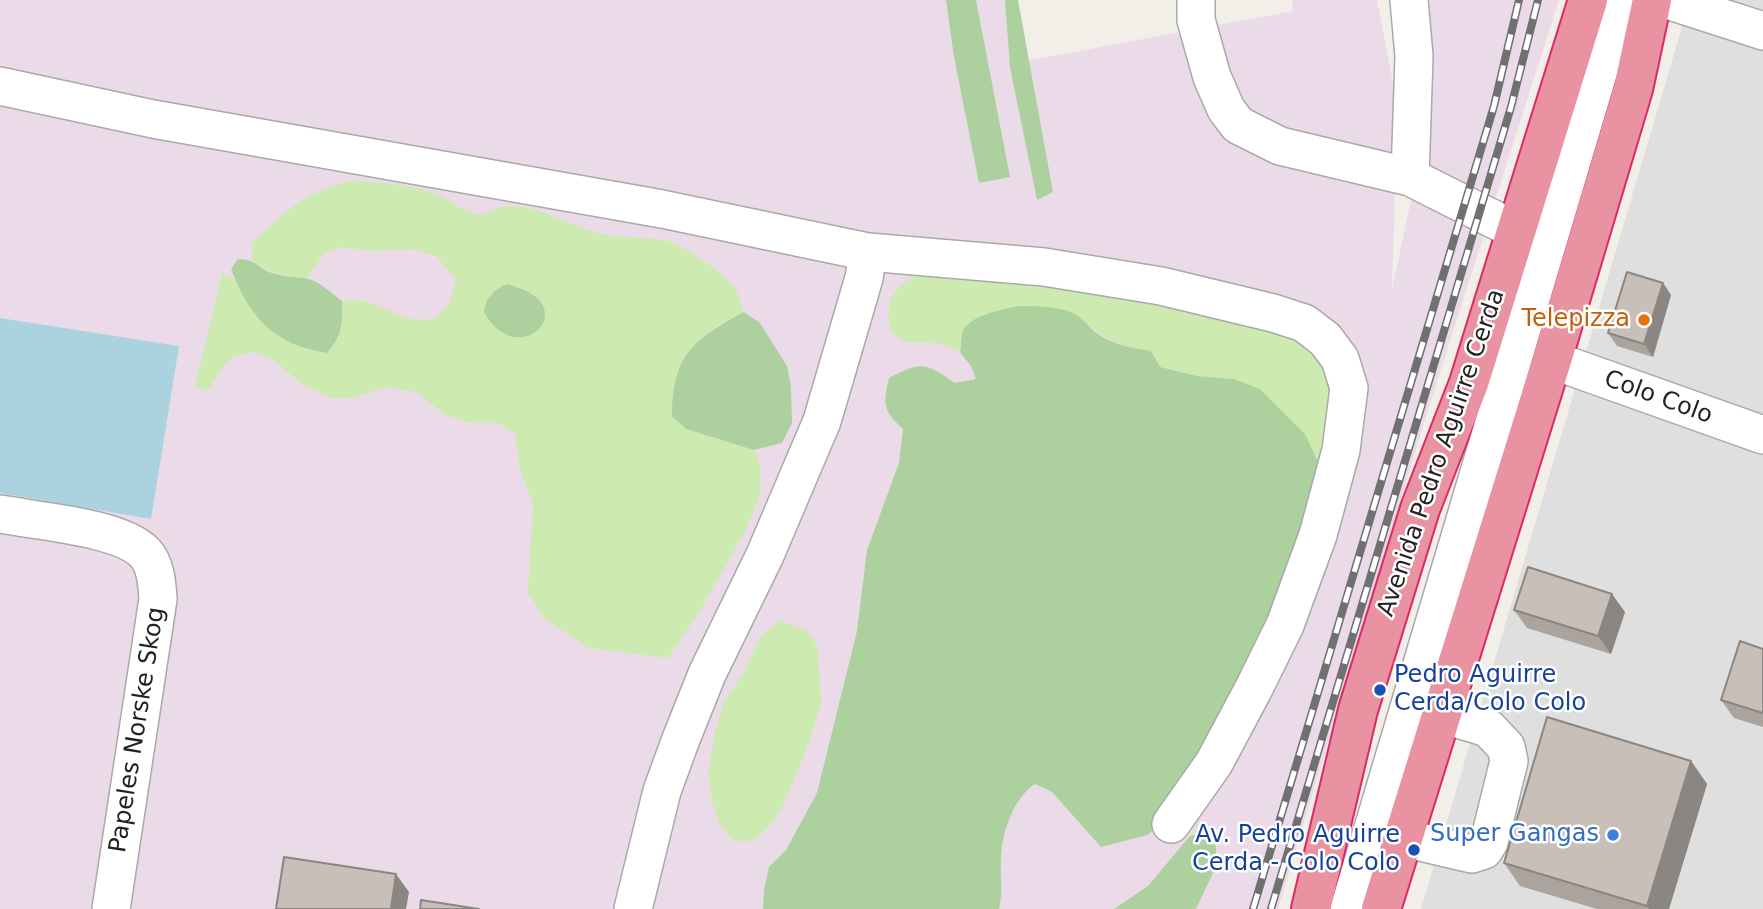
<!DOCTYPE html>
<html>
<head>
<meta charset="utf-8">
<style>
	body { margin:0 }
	canvas { display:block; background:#f2efe9 }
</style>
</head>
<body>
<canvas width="1763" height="909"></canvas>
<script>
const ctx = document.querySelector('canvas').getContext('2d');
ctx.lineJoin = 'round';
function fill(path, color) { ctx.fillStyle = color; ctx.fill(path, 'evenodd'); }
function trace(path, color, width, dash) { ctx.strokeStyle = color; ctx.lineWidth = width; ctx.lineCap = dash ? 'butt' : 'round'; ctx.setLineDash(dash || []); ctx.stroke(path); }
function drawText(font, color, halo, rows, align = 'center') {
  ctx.font = font + ' "DejaVu Sans",sans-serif'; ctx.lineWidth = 5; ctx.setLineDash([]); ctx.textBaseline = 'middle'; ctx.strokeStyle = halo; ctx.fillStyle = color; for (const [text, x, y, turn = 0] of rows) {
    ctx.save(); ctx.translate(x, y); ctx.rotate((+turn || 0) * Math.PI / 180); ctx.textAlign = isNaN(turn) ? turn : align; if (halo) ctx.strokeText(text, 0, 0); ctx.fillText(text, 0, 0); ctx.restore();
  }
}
const residential = new Path2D(`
	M1690,0h73v909h-342z`);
const industrial = new Path2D(`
	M0,0h1014l12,61 267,-50 -1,-11h85l21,109 -6,180 29,-135 3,-154h135l-136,426 -145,483h-1278z`);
const grass = new Path2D(`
	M349,181c24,0 69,4 91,15 19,9 21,16 44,19 31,-25 80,9 111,17 24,7 50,4 74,9 13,3 48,28 58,38 9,9 14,20 17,33l-35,19 -26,27 3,71 68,21 6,14 1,29 -16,39 -47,82 -30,44 -79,-10 -45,-30 -16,-25 5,-89 -13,-34 -5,-37 -17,-10h-25l-26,-7 -31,-24 -31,-5 -29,10 -23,2 -30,-14 -32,-27 -15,-6 -22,4 -9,8 -17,26 -13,-4 27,-113 13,6c20,44 44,67 92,74 15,-16 16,-31 15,-52 29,-5 43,12 68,18 7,1 16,0 23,0l16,-14 7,-26 -20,-23 -23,-7 -43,2 -28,-4 -18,7 -17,24c-23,0 -37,-4 -55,-18l-1,-16c35,-33 49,-49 98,-63z
	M917,273l125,13 42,-2 198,49 46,27 11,13 -19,103 -87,-97 -36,-3 -37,-9 -9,-16c-32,-5 -49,-12 -72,-35l-117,16 -2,20c-8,-4 -18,-9 -27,-9 -21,-1 -26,3 -43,-12 -5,-32 2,-40 27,-58z
	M779,620l28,11 11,17 3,55 -11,37 -27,66 -14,21 -17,14h-17l-14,-14 -8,-21 -5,-33 7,-41 9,-30 16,-24 20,-40z`);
const forest = new Path2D(`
	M946,0h30l34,177 -31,6 -25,-126z
	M1005,0h13l35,192 -16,8 -27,-133z
	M238,259c21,1 18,9 34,14 12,4 21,4 33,5 13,2 26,15 37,23 1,21 0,36 -15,52 -53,-8 -77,-35 -96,-84z
	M507,284c10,3 22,7 30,14 28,26 -24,66 -53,14 3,-16 9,-21 23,-28z
	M1017,306c18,0 44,0 60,9 8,5 13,14 21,19 16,11 35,14 53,17l9,16 37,9 37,3 26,10 45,45 12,26 3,16 -22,92 -128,246 -22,21 -47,12 -49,-55 -17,-8c-22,14 -33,49 -34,74 -1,18 2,34 -2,51h-236l1,-19 5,-23 17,-17 31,-57 40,-162 10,-81 32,-87 4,-34c-21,-20 -20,-24 -14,-51 32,-17 36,-16 66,5l21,-4 -5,-13 -11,-14c1,-6 1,-13 2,-18 5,-19 38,-23 55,-28z
	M744,312l16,11 27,43 4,21 1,36 -10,20 -28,7 -68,-21 -14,-13c1,-61 20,-76 72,-104z
	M1204,831l12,15v21l-20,42h-82l34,-23 42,-50z`);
const water = new Path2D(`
	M0,318l179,28 -28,173 -151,-26z`);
const minor = new Path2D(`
	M1196,0v20l16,57 14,32 12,16 42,21 130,31 107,54
	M1409,0l5,56 -4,121
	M1667,0l96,31
	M0,86l153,33 509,90 206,43 176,15 117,19 112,27 31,10 21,16 15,20 9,29 -8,62 -23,85 -33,90 -31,63 -40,75 -43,61
	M1552,360l211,75
	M0,514c36,7 121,13 145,39 11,12 12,31 13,46l-47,310
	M1403,838l69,16 12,-4 5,-8 20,-81 -3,-14 -18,-19 -47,-14
	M633,909l29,-118 19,-52 26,-65 58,-119 57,-134 42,-143 4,-26
	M1349,909l271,-909`);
const highway = new Path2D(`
	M1311,909l47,-199 62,-201 49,-126 119,-383
	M1381,909l171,-549 81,-271 19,-89`);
const rail = new Path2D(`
	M1253,909l241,-803 25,-106
	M1271,909l240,-802 27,-107`);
const wall = new Path2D(`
	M1663,283l8,12 -18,62 -36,-11 -9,-13z
	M1514,610l111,2 -14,42 -84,-26z
	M1763,649v78l-29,-9 -13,-18z
	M1691,761l16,23 -38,125h-72l-77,-23 -16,-23z`);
const shadedWall = new Path2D(`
	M1663,283l8,12 -18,62 -9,-13z
	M1612,594l13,18 -14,42 -13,-18z
	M1691,761l16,23 -38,125h-20l-2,-3z
	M396,874l13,18 -3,17h-15z`);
const building = new Path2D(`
	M1627,272l36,11 -19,61 -36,-11z
	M1528,567l84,27 -14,42 -84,-26z
	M1740,641l23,8v64l-42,-13z
	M1547,717l144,44 -44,145 -143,-43z
	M284,857l112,17 -5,35h-115z
	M421,900l58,9h-59z`);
const markers = [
	[1644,320,7,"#e8710a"],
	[1380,690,7,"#1a4fb4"],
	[1613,835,7,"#3f7fe0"],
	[1414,850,7,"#1a4fb4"]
];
const foodNames = [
	["Telepizza",1630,320]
];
const streetNames = [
	["Colo Colo",1658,398,20],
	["Avenida Pedro Aguirre Cerda",1442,453,-71],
	["Papeles Norske Skog",138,730,-81]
];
const transitNames = [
	["Pedro Aguirre",1394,676],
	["Cerda/Colo Colo",1394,704],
	["Av. Pedro Aguirre",1400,836,"right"],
	["Cerda - Colo Colo",1400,864,"right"]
];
const shopNames = [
	["Super Gangas",1599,835]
];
fill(residential, '#e0dfdf');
fill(industrial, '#ebdbe8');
fill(grass, '#cdebb0');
fill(forest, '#add19e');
fill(water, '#aad3df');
trace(minor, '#a9a9a9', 40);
trace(highway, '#dc2a67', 42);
trace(minor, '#fff', 37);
trace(highway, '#e892a2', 38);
trace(rail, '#707070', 8);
trace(rail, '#fff', 5, [16]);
fill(wall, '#aba49e');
fill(shadedWall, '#8b8681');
fill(building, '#c7bfb8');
trace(building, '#8b8681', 2);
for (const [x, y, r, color] of markers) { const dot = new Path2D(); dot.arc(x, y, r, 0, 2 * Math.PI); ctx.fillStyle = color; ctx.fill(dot); trace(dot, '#fff', 2.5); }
drawText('24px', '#c56008', '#fff', foodNames, 'right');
drawText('24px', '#222', '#fff', streetNames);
drawText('24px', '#164399', '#fff', transitNames, 'left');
drawText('24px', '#366cbe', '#fff', shopNames, 'right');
</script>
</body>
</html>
